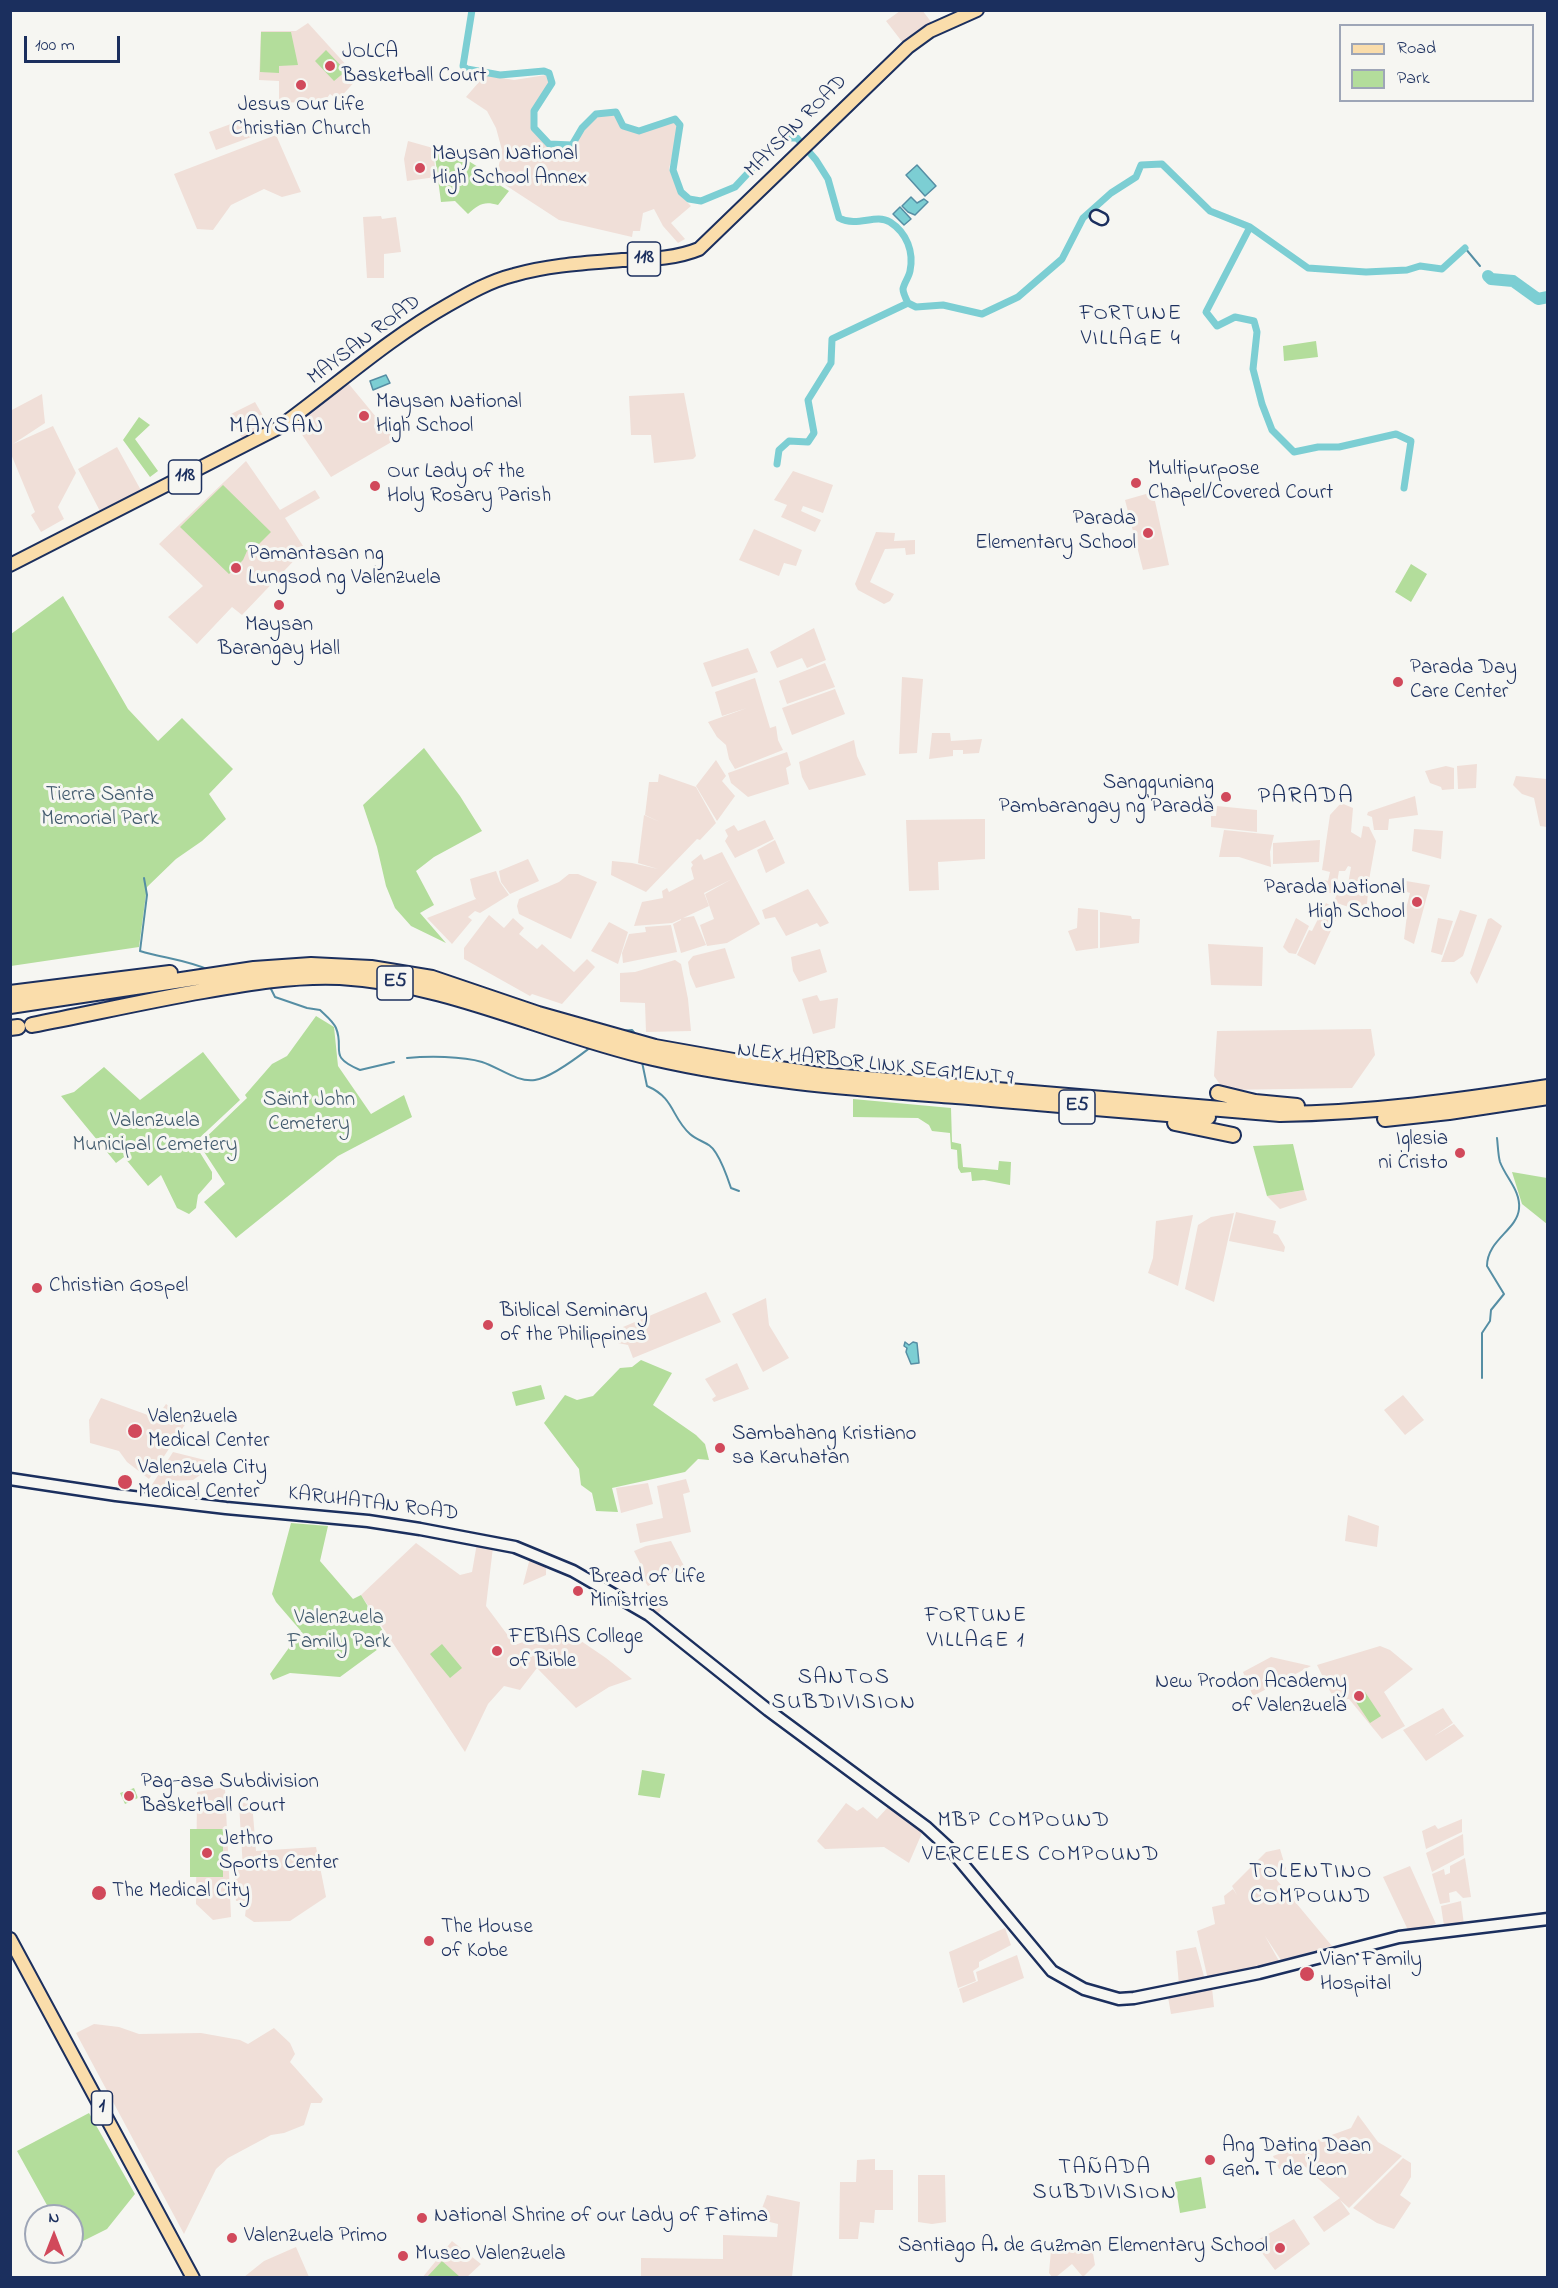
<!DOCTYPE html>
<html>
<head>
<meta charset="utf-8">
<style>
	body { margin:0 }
	#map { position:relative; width:1558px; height:2288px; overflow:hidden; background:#f6f6f2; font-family:"Indie Flower",sans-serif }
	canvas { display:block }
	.frame { position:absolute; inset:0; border:12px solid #1b2f5e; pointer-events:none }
	.legend { position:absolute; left:1339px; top:24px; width:195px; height:78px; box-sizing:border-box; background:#f6f6f2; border:2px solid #9ea6b7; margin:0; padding:8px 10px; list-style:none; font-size:18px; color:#1b2f5e }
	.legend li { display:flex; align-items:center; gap:12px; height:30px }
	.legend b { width:30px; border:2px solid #9ea6b7 }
	.north { position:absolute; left:24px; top:2204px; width:60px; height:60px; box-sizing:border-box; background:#f6f6f2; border:2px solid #9ea6b7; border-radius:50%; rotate:0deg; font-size:16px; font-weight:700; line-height:24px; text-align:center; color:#1b2f5e }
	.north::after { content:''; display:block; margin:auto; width:21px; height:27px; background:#d1495b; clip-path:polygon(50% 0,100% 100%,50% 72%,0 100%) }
	.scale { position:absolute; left:24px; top:36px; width:96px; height:27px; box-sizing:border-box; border:3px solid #1b2f5e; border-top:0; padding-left:8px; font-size:18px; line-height:21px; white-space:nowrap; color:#1b2f5e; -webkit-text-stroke:4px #f6f6f2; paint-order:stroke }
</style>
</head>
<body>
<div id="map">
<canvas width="1558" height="2288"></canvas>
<div class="frame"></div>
<ul class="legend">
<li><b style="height:8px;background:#faddab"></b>Road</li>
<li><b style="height:16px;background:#b3dd9b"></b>Park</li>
</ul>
<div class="north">N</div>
<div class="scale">100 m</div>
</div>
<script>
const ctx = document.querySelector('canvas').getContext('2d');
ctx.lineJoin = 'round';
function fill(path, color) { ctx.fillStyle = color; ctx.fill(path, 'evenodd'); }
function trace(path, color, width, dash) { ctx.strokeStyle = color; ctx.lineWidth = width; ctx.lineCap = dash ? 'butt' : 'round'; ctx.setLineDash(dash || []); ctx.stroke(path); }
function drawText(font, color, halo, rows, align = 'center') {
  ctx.font = font + ' "Indie Flower",sans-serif'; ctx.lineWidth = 6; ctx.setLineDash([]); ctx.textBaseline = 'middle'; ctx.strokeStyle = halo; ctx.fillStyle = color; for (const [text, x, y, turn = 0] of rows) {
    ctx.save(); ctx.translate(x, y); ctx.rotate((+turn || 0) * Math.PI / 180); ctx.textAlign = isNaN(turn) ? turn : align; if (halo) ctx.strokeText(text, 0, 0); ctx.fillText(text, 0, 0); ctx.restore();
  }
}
const built = new Path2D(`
	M922,10l10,13 -29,20 -17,-22 14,-10z
	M308,23l50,55 -20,22 -8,-6 -11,14 -8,-5 -32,-1v-21l-20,-1 2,-49h35z
	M485,75l29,5 32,-5 4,7 -19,29 1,17 18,18h23l11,-17 12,-14 19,-2 7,15 17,5 35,-12 5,4 -10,44 11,26 11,11 -20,17 14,16 -7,4 -15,-17 -9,-17 -11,4 -3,18h-7l-1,6 -73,-17 -63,-41 6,-29 -6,-22 -9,-17 -21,-14z
	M247,118l7,18 -38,14 -7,-18z
	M276,135l25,57 -19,5 -18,-8 -33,16 -18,25 -16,-1 -23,-55z
	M408,141l25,7 3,29 -29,4 -3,-22z
	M381,216l1,3 14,-2 5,35 -17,2v24h-17l-4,-61z
	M348,383l47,57 -64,37 -37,-54z
	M684,393l12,63 -3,3 -39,4 -3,-28h-20l-2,-39z
	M42,394l3,29 -32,21 40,-18 23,47 -18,34 6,12 -23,13 -10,-17 4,-3 -24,-58 -1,-43z
	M255,402l14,24 -26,14 -14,-25z
	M117,447l26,47 -41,21 -24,-46z
	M246,461l34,49 35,-20 5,8 -35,20 20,31 -63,66 -10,-8 -35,37 -29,-27 35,-31 -44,-42z
	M793,471l40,14 -10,28 -20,-7 -2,5 20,9 -6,12 -34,-15 6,-12 -13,-5z
	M1153,492l16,73 -26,5 -18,-70z
	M754,529l48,21 -6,16 -12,-3 -5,13 -40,-16z
	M876,532l19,1 -1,8 21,-1v14l-9,1 -1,-7 -20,1 -15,33 24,12 -4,7 -6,3 -26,-14 -3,-6z
	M814,628l12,32 -19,8 -5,-10 -25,10 -7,-16z
	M748,648l10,24 -46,15 -9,-24z
	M825,663l10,24 -48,17 -8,-23z
	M902,677l21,2 -6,74 -18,1z
	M755,678l15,50 6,-2 2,14 5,10 -48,19 -6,-10 -3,-14 -9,-8 -9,-15 39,-14 -25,8 -7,-24z
	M835,689l10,25 -53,21 -10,-27z
	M932,733h18l1,8 31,-2 -3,14 -16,1v-4h-10v6l-24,3z
	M854,740l3,16 9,19 -57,15 -7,-13 -3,-15z
	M787,752l4,13 -5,3 3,16 -41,13 -17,-14 -3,-10z
	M716,760l10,16 -4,5 13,15 -18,25 -21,-35z
	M1477,764l-1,24 -18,1 -1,-23z
	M1446,766l8,2v21l-12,1 -1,-3 -11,-4 -5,-12z
	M659,774l37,13 20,36 -16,17 -3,-1 -51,53 -35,-17 1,-14 20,2 26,6 -20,-6 6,-48 16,7 -15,-7 4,-33h9z
	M1516,776l31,3v48l-7,-1 -6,-28 -12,-4 -9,-9z
	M1415,796l3,19 -29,4 -1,11h-14l-2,-13 -5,-2 1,-3z
	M1341,803l12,5 -2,24 10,6 2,-12 6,1 7,14 -9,50 -7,-1 -12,-6 3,-17 -3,-1 -3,5h-6l-4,23 -13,-3 2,-11 4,1 2,-9 -8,-2 8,-55z
	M1217,806l40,4v22l-46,-5v-11h5z
	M985,819v40l-47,3 1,28 -30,1 -3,-71z
	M765,820l9,19 -39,19 -10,-17 3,-5 -3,-6 9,-5 4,6z
	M1414,829l29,2 -2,28 -29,-8z
	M1224,830l50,5 -4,17 1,15 -32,-10h-20z
	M775,840l10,23 -19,10 -9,-23z
	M1320,840l-1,22 -46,2v-21z
	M722,852l38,72 -33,19 -20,3 -7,-21 14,-6 -9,-25 27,-15 -28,14 5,13 -26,12 11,-2 12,29 -25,8 -8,-29 8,-4v-1l-9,4 -38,3 8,-24 21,-4 -1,-7 5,-3 2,4 25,-13 -3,-11 2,-3 -2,-3 10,-8 3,6z
	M528,859l11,22 -29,13 -9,-12 -2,-11z
	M496,871l4,11 9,13 -29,18 -5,-2 -7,6 4,3 -20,24 -25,-26 49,-19 7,10 -9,-13 -4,-17z
	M569,874h9l19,8 -26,57 -52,-25 -2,-8 2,-7 40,-17z
	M1400,880l30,5 -16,59 -10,-5 3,-24 -2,-2 5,-20 -11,-4z
	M1340,885l28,8 -2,20 -32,-11z
	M808,889l21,34 -9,4 -3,-4 -31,13 -11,-19 -10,2 -3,-9z
	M1326,903l14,8 -25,54 -18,-10 12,-25 3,1z
	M1078,908l20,2v38l-22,3 -8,-20 9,-3z
	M1460,910l17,5 -14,41 -9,6h-13z
	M1100,912l31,4 1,3h8l-1,24 -39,5z
	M489,915l15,13 9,-10 11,10 -5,6 18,15 5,-5 32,28 13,-13 8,8 -33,37 -30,-10 -2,2 -66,-37v-11z
	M1296,918l13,8 -13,28 -7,-1 -6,-6z
	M1438,918l15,3 -11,34 -11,-3z
	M1491,918l11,8 -25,58 -7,-11 18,-54z
	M609,922l19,10 -10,32 -27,-13z
	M671,925l6,27 -54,11 -1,-10 7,-19 17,-2 -1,-5z
	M1208,944l55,3 -1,39 -51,-1z
	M725,948l10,30 -39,10 -6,-14 -2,-12 5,-6z
	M820,949l7,23 -28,10 -6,-11 -2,-14z
	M675,960l6,4 7,35 3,32 -45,1 -1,-29 -25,-1v-29l15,-1z
	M817,995l3,6 18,-3 -3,30 -22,6 -11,-35z
	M1371,1029l4,26 -23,33 -128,2 -10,-14 3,-45z
	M1304,1190l3,10 -27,9 -13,-13z
	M1236,1212l40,9 -3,12 5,2 7,12 -1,5 -55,-11z
	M1234,1213l-20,89 -29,-13 13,-64 13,-8z
	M1193,1215l-15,71 -30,-13 5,-15 3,-37z
	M706,1292l15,30 -88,36 -5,-13 -10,-2 2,-4 -3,-5 5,-2 1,-5z
	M766,1298l3,27 20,33 -26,14 -31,-58z
	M737,1363l12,26 -35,13 -2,-3 4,-3 -11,-17z
	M1403,1395l21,25 -19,15 -21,-25z
	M101,1398l55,20 10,-14 22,16 -39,59 -22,-17 -8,-11 -29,-8 -1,-23z
	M173,1452l44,11 -24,17 -25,1v17l-22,-4z
	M686,1479l4,13 -7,2 8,38 -51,11 -4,-19 27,-6 -6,-32z
	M648,1483l5,21 -32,9 -5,-25z
	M1348,1515l31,11 -2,21 -32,-6z
	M671,1541l13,25 -36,20 -11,-15 6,-2 -9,-18 12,-5z
	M416,1543l44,32 12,-3 5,-29 16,4 -7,59 29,39 16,-6 27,-3 23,5 25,17 26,21 -23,8 -33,21 -39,-40 -17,22 -16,-4 -16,18 -23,48 -104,-157z
	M530,1558l16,8v9l-23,10z
	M649,1596l19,5 -12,15 -17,-11z
	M1380,1646l10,4 23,19 -29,23 21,34 -23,13 -33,-40 -14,2 -18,-36z
	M1271,1657l40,9 -58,30 -10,-24z
	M1443,1708l10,15 -19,13 20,-12 10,12 -38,25 -23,-31z
	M225,1787l6,130 -18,3 -17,-16 1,-112z
	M252,1802l4,49 60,-4 10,50 -36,24 -36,1 -9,-6 2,-15h-11l-3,-32h10l-4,-66z
	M846,1803l11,8 6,-4 14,12 12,-13 33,27 -13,30 -25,-16 -59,2 -8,-8z
	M1462,1819v13l-36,17 -4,-18 13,-6 3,4z
	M1463,1834l1,21 -32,17 -6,-19z
	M1280,1849l6,20 -10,10 56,67 -51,14 -16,-24 14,25 -71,19 -11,-49 18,-7 -3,-17 13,-3 -1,-8 9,-7 4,6 -5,-9 34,-34z
	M1465,1858l6,39 -8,1 -7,-7 -7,2 1,9 -10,2 -8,-30 12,-5 1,6 5,-2v-7z
	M1410,1866l26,58 -28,6 -25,-53z
	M1461,1901l3,24 -20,1 -3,-20z
	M1005,1928l6,17 -32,17v5l-6,4 3,10 -18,7 -9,-36z
	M1196,1947l9,33 -26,5 -3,-34z
	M1017,1955l7,23 -61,25 -4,-14 19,-8 -2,-9z
	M1212,1988l2,19 -43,7 -3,-17z
	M94,2024l25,3 20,7 62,-1 39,7 8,4 26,-16 16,15 5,11 -5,8 33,37 -2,4h-10l-7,22 -20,8 -13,2 -43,23 -12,11 -32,65 -108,-201z
	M1358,2115l20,27 24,14 -53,52 -9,-8 10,14 -26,18 -11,-15 27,-19 -39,-35 -22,6 -6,-13 78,-28z
	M1403,2158l8,5v14l-11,18 11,8 -17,26 -17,-6 -24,-15z
	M875,2159v11h18v40h-18l-1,13 -14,-1 -2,17h-19l1,-57h16l1,-22z
	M918,2175h27l1,47 -14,2 -14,-2z
	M767,2195l33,7 -8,75h-151v-19l82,1v-24l54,2 1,-13 -20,-5z
	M1294,2219l16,25 -35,26 -13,-17 -8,-1 2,-11z
	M452,2241l29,23 -14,13 -45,1z
	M296,2247l13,30h-65l20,-16z
	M1092,2247l3,18 -12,12 -11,-13 -16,13h-4l-3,-4 2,-23z`);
const green = new Path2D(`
	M261,32h30l7,33 -19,1v7l-19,-1z
	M326,50l20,21 -12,10 -19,-20z
	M434,149l25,6 35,22 -1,4 16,10 -11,14c-14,-4 -19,-1 -30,9l-13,-13 -14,1z
	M1316,341l2,16 -34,4 -1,-15z
	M139,417l11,8 -15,14 23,32 -8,6 -27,-37z
	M223,485l48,47 -16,16 -8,3 -4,9 -14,14 -49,-47z
	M1411,564l16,10 -16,28 -16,-10z
	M63,596l65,113 30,32 24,-23 51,51 -24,25 17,25 -24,22 -26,18 -29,28 -8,60 -128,19v-332z
	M424,748l36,48 22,35 -48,26 -18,14 18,34 -14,8 26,30 -35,-17 -16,-18 -9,-22 -9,-39 -14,-42z
	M316,1016l18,11 4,39 33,48 33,-19 8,22 -74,39 -102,82 -32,-36 21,-18 -26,-40 48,-46 -2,-3 27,-31 15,-8z
	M203,1052l37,48 -46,43 18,29v7l-14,16 -2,13 -7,6 -12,-6 -16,-33 -13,11 -24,-29 -8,6 -55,-67 13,-4 30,-25 36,33z
	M853,1099l98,9 1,34 9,2 2,23 35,3 1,-9 12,1 -1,23 -26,-5 -12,1 -1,-9 -10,1 -3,-5 -1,-18 -6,-1 -1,-16 -18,-2 -3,-6 -11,-7 -65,-1z
	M1293,1144l11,46 -37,6 -14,-50z
	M1512,1172l35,6v46l-25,-20z
	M641,1360l31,13 -19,32 43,30 9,9 4,16 -11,-1 -13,13 -73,16 6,24 -22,-1 -4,-18 -11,-8 -2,-16 -35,-46 21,-28 12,5 16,-4 27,-28 12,-1z
	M541,1385l4,14 -29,7 -4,-14z
	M291,1523l37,3 -8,35 33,38 8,-4 28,46 -49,36 -50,-4 -17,7 -3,-6 31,-43 -25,-29 -4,-8z
	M442,1644l20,24 -12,10 -20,-24z
	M1365,1692l16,24 -11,7 -16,-24z
	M642,1770l23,4 -5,24 -22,-3z
	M134,1788l4,10 -13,6 -5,-11z
	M190,1829h33v48h-33z
	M89,2113l46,81 -28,35 -24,12 -11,-4v-21h-19l-36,-65z
	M1201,2177l5,31 -26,5 -5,-31z
	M442,2261l18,16h-33z`);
const water = new Path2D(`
	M917,165l19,21 -11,10 -19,-21z
	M911,197l6,6 7,-4 4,3 -13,13 -7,-3 -6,-6z
	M900,207l11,12 -7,6 -11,-11z
	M386,375l4,8 -17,7 -3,-9z
	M905,1342l4,3 4,-3 4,1 2,20 -8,1 -5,-12 1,-4 -3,-2z`);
const stream = new Path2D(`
	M1465,248l15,18
	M144,878l3,17 -7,56c23,7 47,9 69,19
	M269,985l6,12 32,11 13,2c5,5 13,11 16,18 9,22 -9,28 24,42l34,-8
	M619,1031l13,-1 5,6
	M407,1058c21,-2 55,-2 75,4 16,5 36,21 53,18 16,-2 43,-23 56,-33
	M642,1062l5,24c28,12 24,31 43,48 9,8 20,8 26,19 7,11 11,23 15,35l8,3
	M1482,1378v-45l8,-12 1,-11 13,-16 -17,-28c0,-26 30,-36 32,-57 2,-18 -13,-31 -19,-47 -2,-7 -2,-16 -3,-24`);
const canal = new Path2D(`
	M472,10l-9,56 4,3 33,6 44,-4 5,2 3,10 -18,28v17l15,16 23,1 10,-17 14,-14 20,-2 7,14 16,5 36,-12 5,6 -7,45 8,22 8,7 12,2 34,-14 42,-45 9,-4h11l19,22 12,19 11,39c19,10 36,-5 51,4 17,11 24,30 20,49 -1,6 -6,12 -7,18 0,4 3,10 5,14l8,4 27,-2 39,9 36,-17 44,-38 21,-41 28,-25 25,-16 5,-12 21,-1 48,47 40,16 58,41 58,4 41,-2 13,-4 22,3 23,-21
	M1250,227l-44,85 11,14 18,-9 19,4 3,11 -4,37 9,35 10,26 22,22 24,-5h21l57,-13 15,7 -7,47
	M777,464l2,-14 10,-9 19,1 6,-9 -6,-33 23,-37 1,-24 76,-36`);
const river = new Path2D(`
	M1488,276l3,3 22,2 25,18 10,-2`);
const secondary = new Path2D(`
	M1096,216l6,3
	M10,1479l106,16 110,13 142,13 52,8 95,18 58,24 76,44 119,95 158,117 26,24 100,120 32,18 35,10 15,-1 125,-25 140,-36 149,-18`);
const primary = new Path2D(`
	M10,565l268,-137c57,-41 108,-88 170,-123 21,-12 42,-24 66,-30 35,-10 72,-12 108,-15 26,-1 53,-1 77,-11l209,-202 22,-16 47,-21`);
const trunk = new Path2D(`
	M10,1939l183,339`);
const motorway = new Path2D(`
	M10,993l160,-20
	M10,1006l244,-37 57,-4 60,3 61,10 106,36 117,33 118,21 47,7 460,39c90,-1 178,-13 268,-27
	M32,1025c57,-11 114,-24 171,-34 45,-8 90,-16 137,-14 109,6 207,57 313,81 100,23 201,30 303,38 84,7 168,15 252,21
	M10,1028l8,-1
	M1218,1093l37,9 42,4
	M1385,1119l64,-7 99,-15
	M1175,1123l58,12`);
const markers = [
	[330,66,6,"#d1495b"],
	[301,85,6,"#d1495b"],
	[420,168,6,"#d1495b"],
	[364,416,6,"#d1495b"],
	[1136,483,6,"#d1495b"],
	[375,486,6,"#d1495b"],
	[1148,533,6,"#d1495b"],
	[236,568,6,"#d1495b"],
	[279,605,6,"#d1495b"],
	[1398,682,6,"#d1495b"],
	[1226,797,6,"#d1495b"],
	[1417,902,6,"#d1495b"],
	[1460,1153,6,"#d1495b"],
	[37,1288,6,"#d1495b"],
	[488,1325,6,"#d1495b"],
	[135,1431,8,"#d1495b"],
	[720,1448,6,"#d1495b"],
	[125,1482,8,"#d1495b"],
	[578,1591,6,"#d1495b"],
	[497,1651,6,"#d1495b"],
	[1359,1696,6,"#d1495b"],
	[129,1796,6,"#d1495b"],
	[207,1853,6,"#d1495b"],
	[99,1893,8,"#d1495b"],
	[429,1941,6,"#d1495b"],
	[1307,1974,8,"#d1495b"],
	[1210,2160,6,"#d1495b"],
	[422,2218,6,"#d1495b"],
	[232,2238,6,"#d1495b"],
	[1280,2248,6,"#d1495b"],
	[403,2256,6,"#d1495b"]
];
const shields = [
	[644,259,33],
	[185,477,33],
	[395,983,36],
	[1077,1107,36],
	[102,2108,21]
];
const shieldNames = [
	["118",644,259],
	["118",185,477],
	["E5",395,983],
	["E5",1077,1107],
	["1",102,2108]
];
const poiNames = [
	["JOLCA",342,54],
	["Basketball Court",342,78],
	["Jesus Our Life",301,107,"center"],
	["Christian Church",301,131,"center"],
	["Maysan National",432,156],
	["High School Annex",432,180],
	["Maysan National",376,404],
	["High School",376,428],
	["Multipurpose",1148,471],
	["Chapel/Covered Court",1148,495],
	["Our Lady of the",387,474],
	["Holy Rosary Parish",387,498],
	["Parada",1136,521,"right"],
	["Elementary School",1136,545,"right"],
	["Pamantasan ng",248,556],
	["Lungsod ng Valenzuela",248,580],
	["Maysan",279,627,"center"],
	["Barangay Hall",279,651,"center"],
	["Parada Day",1410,670],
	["Care Center",1410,694],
	["Sangguniang",1214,785,"right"],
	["Pambarangay ng Parada",1214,809,"right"],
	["Parada National",1405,890,"right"],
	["High School",1405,914,"right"],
	["Iglesia",1448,1141,"right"],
	["ni Cristo",1448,1165,"right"],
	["Christian Gospel",49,1288],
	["Biblical Seminary",500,1313],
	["of the Philippines",500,1337],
	["Valenzuela",148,1419],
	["Medical Center",148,1443],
	["Sambahang Kristiano",732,1436],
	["sa Karuhatan",732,1460],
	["Valenzuela City",138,1470],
	["Medical Center",138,1494],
	["Bread of Life",590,1579],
	["Ministries",590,1603],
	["FEBIAS College",509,1639],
	["of Bible",509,1663],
	["New Prodon Academy",1347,1684,"right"],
	["of Valenzuela",1347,1708,"right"],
	["Pag-asa Subdivision",141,1784],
	["Basketball Court",141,1808],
	["Jethro",219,1841],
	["Sports Center",219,1865],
	["The Medical City",112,1893],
	["The House",441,1929],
	["of Kobe",441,1953],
	["Vian Family",1320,1962],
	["Hospital",1320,1986],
	["Ang Dating Daan",1222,2148],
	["Gen. T de Leon",1222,2172],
	["National Shrine of our Lady of Fatima",434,2218],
	["Valenzuela Primo",244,2238],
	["Santiago A. de Guzman Elementary School",1268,2248,"right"],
	["Museo Valenzuela",415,2256]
];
const streetNames = [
	["MAYSAN ROAD",797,127,-45],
	["MAYSAN ROAD",365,341,-37],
	["NLEX HARBOR LINK SEGMENT 9",875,1066,6],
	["KARUHATAN ROAD",373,1505,7]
];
const parkNames = [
	["Tierra Santa",100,797],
	["Memorial Park",100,821],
	["Saint John",309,1102],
	["Cemetery",309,1126],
	["Valenzuela",155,1123],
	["Municipal Cemetery",155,1147],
	["Valenzuela",339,1620],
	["Family Park",339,1644]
];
const neighbourhoodNames = [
	["FORTUNE",1131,315],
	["VILLAGE 4",1131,340],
	["FORTUNE",976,1617],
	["VILLAGE 1",976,1642],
	["SANTOS",844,1679],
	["SUBDIVISION",844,1704],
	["MBP COMPOUND",1024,1822],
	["VERCELES COMPOUND",1041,1856],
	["TOLENTINO",1311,1873],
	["COMPOUND",1311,1898],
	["TAÑADA",1105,2169],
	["SUBDIVISION",1105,2194]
];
const quarterNames = [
	["MAYSAN",277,428],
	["PARADA",1306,798]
];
fill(built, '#f0dfd8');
fill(green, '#b3dd9b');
fill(water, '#7cced3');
trace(water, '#558ea4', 1.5);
trace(stream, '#558ea4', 2);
trace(canal, '#7cced3', 7);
trace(river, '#7cced3', 12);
trace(secondary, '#1b2f5e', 15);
trace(primary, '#1b2f5e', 16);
trace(trunk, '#1b2f5e', 16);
trace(motorway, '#1b2f5e', 18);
trace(secondary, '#f6f6f2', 10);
trace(primary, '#faddab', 12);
trace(trunk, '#faddab', 12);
trace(motorway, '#faddab', 14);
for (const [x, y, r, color] of markers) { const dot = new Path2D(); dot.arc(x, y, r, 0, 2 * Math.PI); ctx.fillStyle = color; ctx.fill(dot); trace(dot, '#f6f6f2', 2); }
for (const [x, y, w] of shields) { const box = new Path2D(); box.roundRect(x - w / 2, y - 17, w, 34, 4.5); ctx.fillStyle = '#f6f6f2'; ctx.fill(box); trace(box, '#1b2f5e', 1.5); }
drawText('bold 20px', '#1b2f5e', null, shieldNames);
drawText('21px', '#1b2f5e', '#f6f6f2', poiNames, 'left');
drawText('21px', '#1b2f5e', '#f6f6f2', streetNames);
drawText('21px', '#415a6d', '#f6f6f2', parkNames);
ctx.letterSpacing = '1.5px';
drawText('22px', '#1b2f5e', '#f6f6f2', neighbourhoodNames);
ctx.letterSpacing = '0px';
ctx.letterSpacing = '1.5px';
drawText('24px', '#1b2f5e', '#f6f6f2', quarterNames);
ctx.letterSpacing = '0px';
</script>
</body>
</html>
